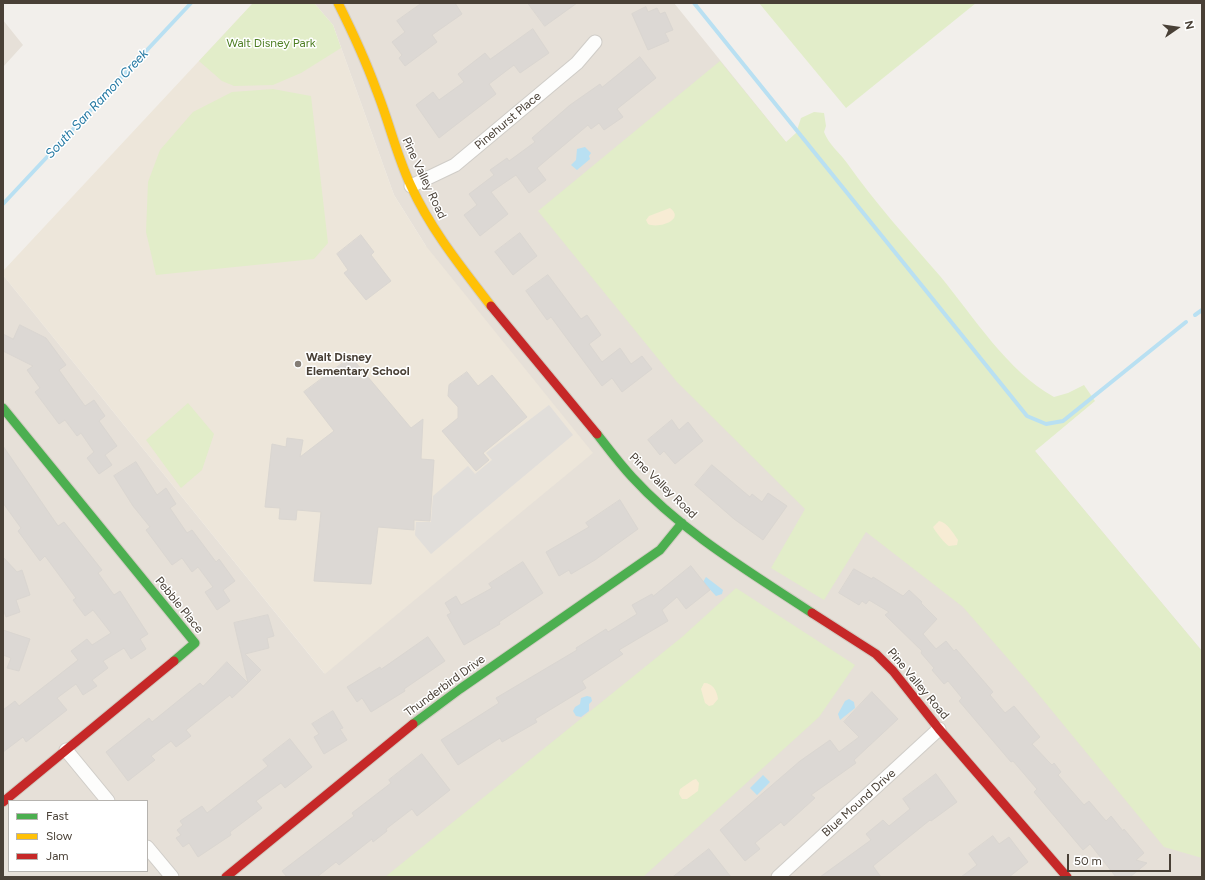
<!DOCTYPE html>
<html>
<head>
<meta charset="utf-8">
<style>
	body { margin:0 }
	#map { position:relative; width:1205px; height:880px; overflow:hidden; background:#f2efeb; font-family:Figtree,sans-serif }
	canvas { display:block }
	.frame { position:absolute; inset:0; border:4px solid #494036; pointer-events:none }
	.legend { position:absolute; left:8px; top:800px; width:140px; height:72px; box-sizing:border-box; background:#fff; border:1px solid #b6b3af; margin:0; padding:5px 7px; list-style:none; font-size:12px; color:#494036 }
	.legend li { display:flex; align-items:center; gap:8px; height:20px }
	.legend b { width:20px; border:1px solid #b6b3af }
	.north { position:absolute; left:1157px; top:8px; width:40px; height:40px; -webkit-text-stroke:3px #fff; paint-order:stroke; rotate:77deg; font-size:11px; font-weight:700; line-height:16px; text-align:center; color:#494036 }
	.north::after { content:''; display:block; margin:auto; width:14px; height:18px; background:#494036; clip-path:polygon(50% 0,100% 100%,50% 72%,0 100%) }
	.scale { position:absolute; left:1067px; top:854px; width:104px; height:18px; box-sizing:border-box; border:2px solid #494036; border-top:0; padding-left:5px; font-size:12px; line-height:14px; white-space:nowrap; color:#494036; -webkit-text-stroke:3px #fff; paint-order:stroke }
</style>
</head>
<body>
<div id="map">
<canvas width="1205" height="880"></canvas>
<div class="frame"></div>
<ul class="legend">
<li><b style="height:5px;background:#4caf50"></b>Fast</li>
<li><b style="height:5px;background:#ffc107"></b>Slow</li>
<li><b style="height:5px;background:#c62828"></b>Jam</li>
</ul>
<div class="north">N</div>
<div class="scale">50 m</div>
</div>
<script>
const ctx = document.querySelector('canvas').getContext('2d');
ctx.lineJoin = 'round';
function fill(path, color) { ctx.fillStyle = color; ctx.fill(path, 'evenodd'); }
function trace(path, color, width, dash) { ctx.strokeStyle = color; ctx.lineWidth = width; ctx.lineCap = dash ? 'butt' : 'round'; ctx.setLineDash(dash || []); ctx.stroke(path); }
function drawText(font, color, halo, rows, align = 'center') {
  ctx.font = font + ' Figtree,sans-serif'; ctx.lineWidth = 3; ctx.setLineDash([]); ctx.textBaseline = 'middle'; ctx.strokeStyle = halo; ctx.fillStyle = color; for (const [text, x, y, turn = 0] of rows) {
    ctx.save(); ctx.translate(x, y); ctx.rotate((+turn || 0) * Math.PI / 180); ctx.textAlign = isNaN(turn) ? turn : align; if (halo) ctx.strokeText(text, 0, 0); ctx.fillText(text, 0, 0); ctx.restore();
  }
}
const residential = new Path2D(`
	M314,3h360l361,448 167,200v226h-1199v-602l321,398 102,-427 -32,-51 -61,-170zM9,801h138v70h-138z
	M3,20l20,25 -20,22z`);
const education = new Path2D(`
	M253,3h61l19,22 61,170 32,51 167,207 -268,221 -322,-399v-4z`);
const green = new Path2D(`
	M253,3h61l19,22 8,23 -40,25 -28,12 -39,1 -12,-5 -23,-20z
	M759,3h217l-130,105z
	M720,61l66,81 10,-9 5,-15 13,-6 10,1 2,13 -2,6c5,13 15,20 23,31 28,40 61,76 93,113 34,41 67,95 114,121l14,-4 16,-8 11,16 -60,50 167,200v207l-38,-11 -134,-163 -67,-77 -97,-75 -42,68 -53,-32 34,-59 -128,-127 -139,-171z
	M273,89l38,7 17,147 -14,16 -158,16 -10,-43 2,-50 12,-32 33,-38 39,-20z
	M188,403l26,31 -12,36 -21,18 -35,-48z
	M736,588l119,77 -36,52 -176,160h-258l297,-240z`);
const sand = new Path2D(`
	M670,208c16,12 -12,21 -22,16l-2,-4 3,-4z
	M939,521c9,2 14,12 19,19l-1,5 -8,1c-4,-2 -14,-15 -16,-19z
	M704,683c9,0 13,8 14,16l-5,6 -4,1 -4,-3 -4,-14z
	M693,780l3,-1 3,4 -1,8 -11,8h-5l-3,-5 1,-5z`);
const parking = new Path2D(`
	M549,405l24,30 -142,119 -16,-19 1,-13h15l2,-26 35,-30 7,8 17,-14 -6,-7z`);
const water = new Path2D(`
	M585,147l6,6 -2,3 1,3 -13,11 -6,-5 5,-5 1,-11z
	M706,577l17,13 -1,4 -6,2 -13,-14z
	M587,696l4,1 1,4 -3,3v7l-8,6 -5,-1 -3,-5 2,-4 5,-3 1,-6z
	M849,699l5,3 1,6 -15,12 -2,-6 7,-13z
	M763,775l7,7 -13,13 -7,-7z`);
const stream = new Path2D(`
	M694,3l333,413 19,8 17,-3 123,-99
	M3,204l188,-201
	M1195,315l7,-5`);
const building = new Path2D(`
	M422,3h33l7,11 -30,21 5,7 -32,24 -6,-8 3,-3 -10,-13 13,-10 -8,-11z
	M528,3h49l-32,23z
	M646,7l2,5 9,-4 3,6 5,-2 8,18 -8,3 4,8 -21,9 -16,-36z
	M533,29l16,24 -29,20 -6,-8 -25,19 7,10 -57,44 -23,-33 17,-13 6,8 25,-18 -6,-8 27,-21 5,6z
	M640,57l16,21 -39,31 6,8 -19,13 -5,-7 -8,6 -3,-4 -51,43 9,12 -17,13 -13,-18 -25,17 17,22 -28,22 -16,-21 13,-10 -8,-11 25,-19 -4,-5 17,-12 2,3 26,-19 -3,-4 38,-33 30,-21 2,3z
	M520,233l17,23 -24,19 -18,-23z
	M361,235l13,17 -3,3 20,26 -25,19 -22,-27 4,-3 -11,-16z
	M548,275l33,44 6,-4 14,20 -12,9 13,18 18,-14 11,16 11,-8 10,13 -30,23 -10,-14 -10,8 -51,-69 -4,3 -21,-29z
	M20,325l26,13 20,27 -7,5 26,36 9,-6 11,16 -6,5 18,25 -12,9 7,10 -13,9 -12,-16 7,-6 -13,-19 -4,3 -12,-16 -6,4 -24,-32 5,-4 -13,-18 6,-4 -30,-15v-17l10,5z
	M351,357l60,71 12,-9 -2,40 13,1 -4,61 -16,-1v10l-36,-3 -7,57 -57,-3 7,-69 -24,-2 -1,10 -17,-1 1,-11 -15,-1 7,-63 14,3 1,-9 16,2 -3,17 34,-26 -30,-39z
	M467,372l11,14 14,-11 35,42 -44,36 6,7 -13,11 -34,-40 16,-13v-11l-10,-11 1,-11z
	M672,420l7,10 9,-8 15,19 -28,23 -11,-13 -4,4 -12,-15z
	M3,446l55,80 6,-4 38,48 -4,3 16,22 6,-4 28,43 -8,5 6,10 -15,10 -7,-11 -21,13 5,7 -16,12 5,6 -14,9 -7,-11 -19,14 10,12 -41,32 -3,-5 -20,15v-42l12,-9 4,5 59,-46 -7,-9 16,-12 5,6 19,-12 -18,-23 -8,6 -12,-16 3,-2 -31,-42 -5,5 -22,-30 3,-3 -18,-25z
	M136,462l21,33 9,-7 10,16 -6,4 17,25 5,-3 24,32 3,-3 16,22 -12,9 7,11 -13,9 -12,-18 8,-5 -15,-20 -6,5 -10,-14 -10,7 -26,-35 4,-3 -17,-21 -19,-30z
	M712,465l38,32 2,-3 10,8 6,-9 19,13 -24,34 -29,-21 -39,-34z
	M620,500l18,29 -43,31 -24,14 -2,-4 -10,6 -13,-24 43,-25 -3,-4z
	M3,557l14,15 5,-2 8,25 -14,5 4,12 -14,5 -3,-8z
	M523,562l20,31 -44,29 1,2 -36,21 -17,-30 4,-2 -6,-10 11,-7 5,9 31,-17 -3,-4z
	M691,566l19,24 -24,19 -9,-12 -15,13 6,11 -49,29 4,4 -41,27 4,7 -51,31 2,3 -35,20 -2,-4 -42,27 -17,-25 58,-37 -3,-5 81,-48 -1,-2 30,-19 2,3 29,-18 -5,-9 20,-11 1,2z
	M854,569l18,10 1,-2 30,19 6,-6 13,12 -1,1 16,16 -14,15 13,15 10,-8 8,10 2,-2 37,43 -3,3 15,18 9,-7 26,31 -8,7 15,16 5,5 2,-2 7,9 -3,3 26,30 5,-4 17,20 5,-5 12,15 1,-2 20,24 -8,7 11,3 -17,14h-14l-26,-33 -7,6 -49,-58 3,-3 -24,-28 -2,1 -52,-61 3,-3 -14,-17 -4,3 -12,-14 2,-2 -13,-15 1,-2 -37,-36 4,-3 -20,-12 -3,4 -4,-3 -3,4 -20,-12z
	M268,615l6,21 -7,2 2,10 -24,6 16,16 -13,13 -14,-60z
	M3,630l27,9 -11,32 -12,-3 4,-10 -8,-3z
	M428,637l17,24 -41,28 1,2 -34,21 -9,-14 -5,4 -10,-15 33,-20 1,2z
	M227,662l21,21 -16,15 -2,-3 -44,35 5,6 -15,11 -5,-6 -20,15 4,4 -27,21 -22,-29 43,-34 3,4 48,-39 3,3z
	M872,692l26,27 -44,41 2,3 -45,32 4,3 -31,28 -3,-4 -26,21 5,6 -15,12 -25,-31 80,-69 30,-21 9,12 20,-15 -15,-15z
	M333,711l10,17 -3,1 7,11 -23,14 -10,-17 5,-3 -7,-10z
	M290,739l22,28 -27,21 -4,-5 -25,18 6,7 -32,24 1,3 -33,22 -9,-14 -6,4 -7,-9 5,-3 -4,-5 6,-5 -3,-4 22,-15 5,7 61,-47 -5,-6z
	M422,754l28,36 -33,26 -5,-7 -26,20 1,2 -14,11 -1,-3 -33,26 -3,-3 -19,15h-30l-5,-6 72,-55 -2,-3 39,-30 -2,-3z
	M936,774l21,28 -26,19 -1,-1 -57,46 8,11h-61l51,-37 -5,-6 17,-14 6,6 21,-17 -7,-10z
	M993,836l6,8 10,-7 19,25 -19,15h-48l16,-12 -8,-11z
	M709,849l22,28h-58z`);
const street = new Path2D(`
	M411,186l44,-21 122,-102 18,-21
	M66,750l42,51
	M147,847l25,30
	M778,877l161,-148`);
const fast = new Path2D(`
	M3,408l192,235 -21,18
	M597,434c11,14 22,29 35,43 50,55 118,95 180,136
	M413,724l47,-35 200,-139 22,-27`);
const slow = new Path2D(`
	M338,3c14,28 27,56 38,86 13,32 20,65 35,97 20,44 51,82 80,120`);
const jam = new Path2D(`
	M491,306l106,128
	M812,613l64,41 17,17 46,58 128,148
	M3,802l171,-141
	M226,877l187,-153`);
const markers = [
	[298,364,4,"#847d75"]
];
const parkNames = [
	["Walt Disney Park",271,43]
];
const streetNames = [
	["Pinehurst Place",508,121,-40],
	["Pine Valley Road",424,178,65],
	["Pine Valley Road",663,486,44],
	["Pebble Place",179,605,51],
	["Pine Valley Road",918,684,50],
	["Thunderbird Drive",445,686,-36],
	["Blue Mound Drive",859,803,-42]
];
const poiNames = [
	["Walt Disney",306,357],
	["Elementary School",306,371]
];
const waterNames = [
	["South San Ramon Creek",97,104,-47]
];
fill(residential, '#e6e0d8');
fill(education, '#ede6da');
fill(green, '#e2edc9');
fill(sand, '#f7ecd4');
fill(parking, '#e1deda');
fill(water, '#b9e0f2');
trace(stream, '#b9e0f2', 4);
fill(building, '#dcd8d4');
trace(building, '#dad6d1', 1);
trace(street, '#d0cdc8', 15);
trace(fast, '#d3cdc3', 11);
trace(slow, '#d3cdc3', 11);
trace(jam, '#d3cdc3', 11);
trace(street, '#fdfdfc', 13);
trace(fast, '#4caf50', 9);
trace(slow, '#ffc107', 9);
trace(jam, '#c62828', 9);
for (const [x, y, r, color] of markers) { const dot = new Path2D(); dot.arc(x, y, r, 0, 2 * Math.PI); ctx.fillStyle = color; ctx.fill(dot); trace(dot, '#fff', 1.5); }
drawText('12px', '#4f7f25', '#fff', parkNames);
drawText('12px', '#494036', '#fff', streetNames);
drawText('bold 12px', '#494036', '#fff', poiNames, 'left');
drawText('italic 13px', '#2479a3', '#fff', waterNames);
</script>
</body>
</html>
